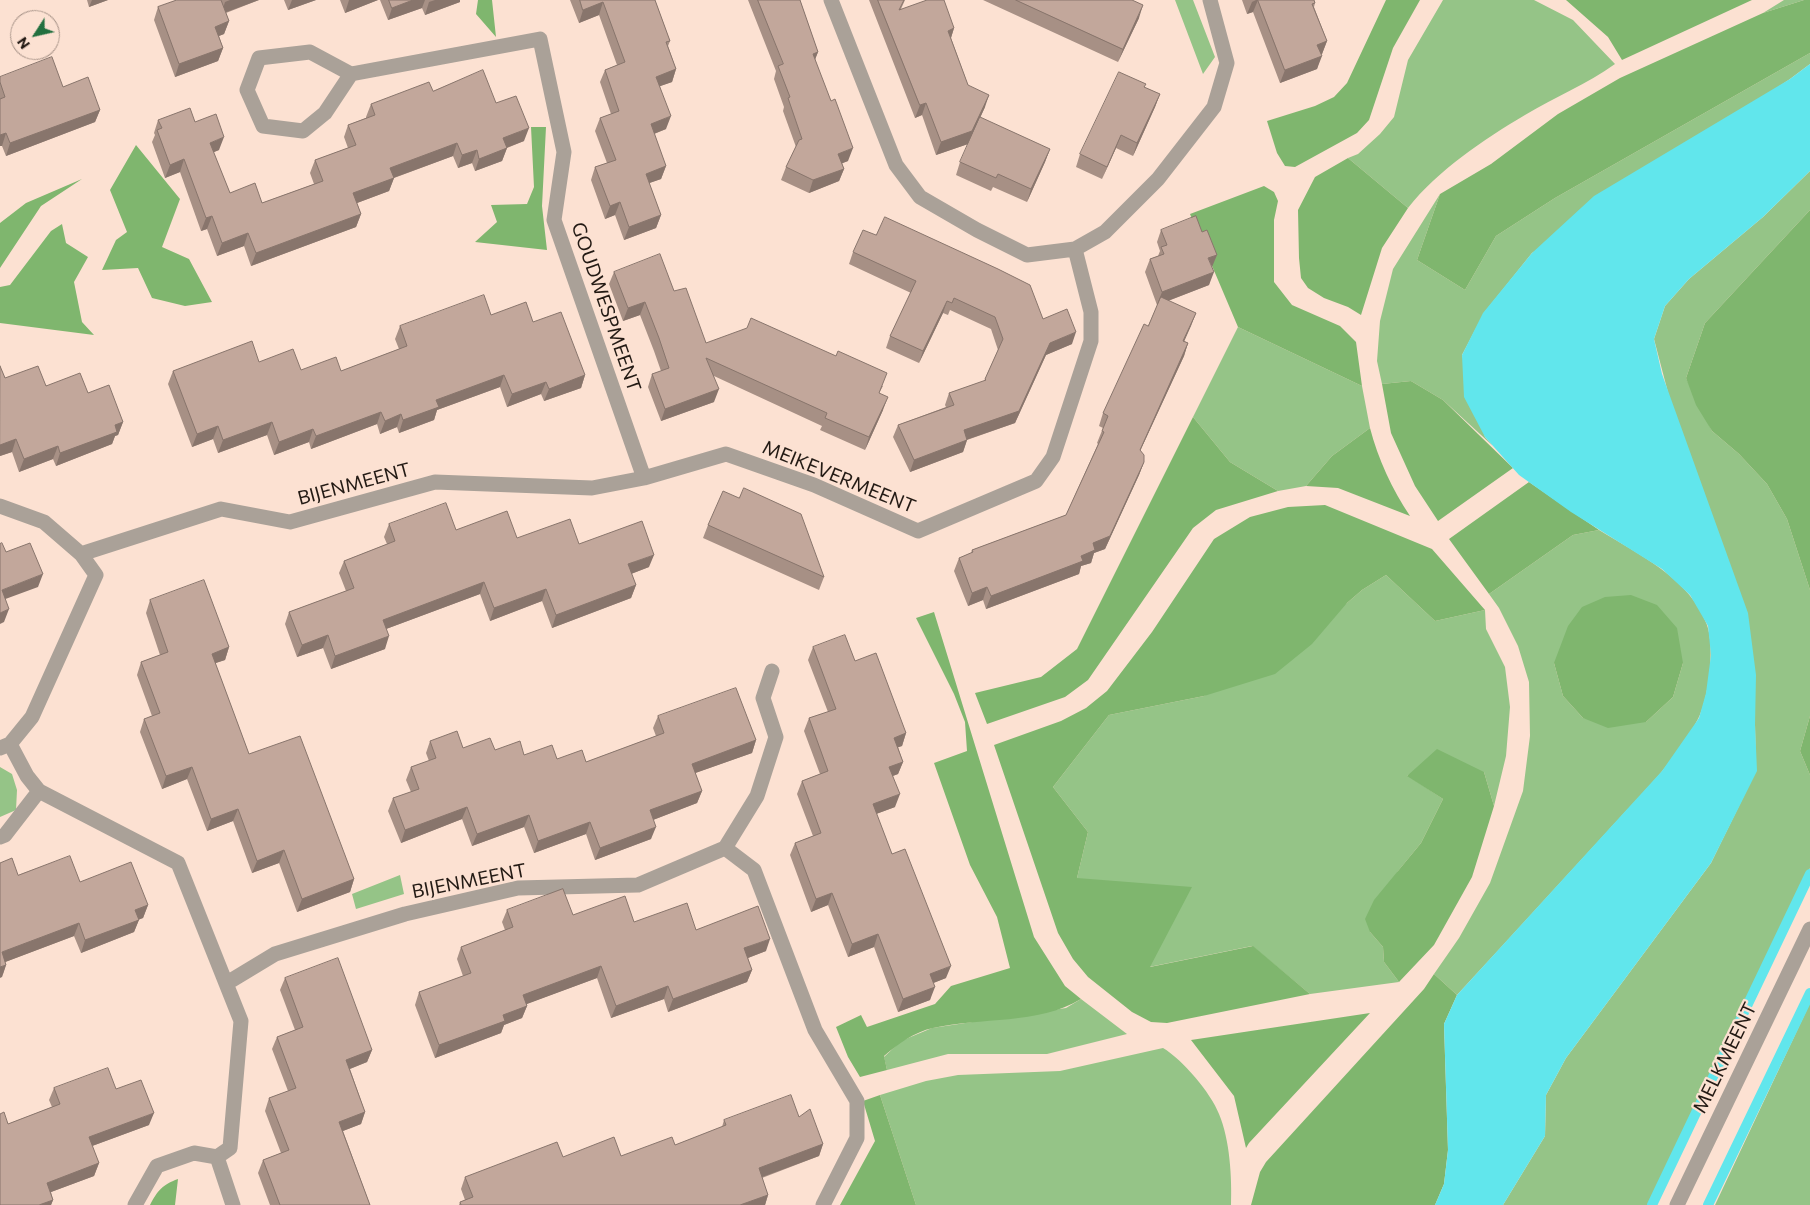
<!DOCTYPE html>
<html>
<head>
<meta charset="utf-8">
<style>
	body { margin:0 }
	#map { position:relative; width:1810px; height:1205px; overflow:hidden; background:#fce1d2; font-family:Commissioner,sans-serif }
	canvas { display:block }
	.north { position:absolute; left:10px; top:10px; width:50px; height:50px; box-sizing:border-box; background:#fce1d2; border:1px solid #a59186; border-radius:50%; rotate:235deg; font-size:14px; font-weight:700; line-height:20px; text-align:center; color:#231a14 }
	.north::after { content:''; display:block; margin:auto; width:18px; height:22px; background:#22703f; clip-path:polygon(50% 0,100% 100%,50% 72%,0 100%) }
</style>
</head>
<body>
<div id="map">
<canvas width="1810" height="1205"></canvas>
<div class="north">N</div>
</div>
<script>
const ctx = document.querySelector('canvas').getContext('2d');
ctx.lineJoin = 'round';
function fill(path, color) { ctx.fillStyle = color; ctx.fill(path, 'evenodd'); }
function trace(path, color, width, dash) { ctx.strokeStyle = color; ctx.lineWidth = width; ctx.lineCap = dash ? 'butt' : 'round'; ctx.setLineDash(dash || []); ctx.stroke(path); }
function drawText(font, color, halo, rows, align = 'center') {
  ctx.font = font + ' Commissioner,sans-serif'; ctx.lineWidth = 4.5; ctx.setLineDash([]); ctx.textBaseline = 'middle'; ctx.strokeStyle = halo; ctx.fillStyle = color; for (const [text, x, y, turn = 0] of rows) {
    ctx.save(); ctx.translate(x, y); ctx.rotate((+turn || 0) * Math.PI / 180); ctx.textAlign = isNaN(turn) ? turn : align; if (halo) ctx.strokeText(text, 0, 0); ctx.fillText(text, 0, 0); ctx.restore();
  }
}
const green = new Path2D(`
	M1175,0h18l22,57 -12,17z
	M1443,0h91l39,20 42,44c-28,20 -60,33 -90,51 -42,25 -87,55 -117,93l-60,-50 10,-4 22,-20 14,-17 14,-57z
	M1784,0h20l-41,13z
	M1810,53v11l-20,15 -258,174 -48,60 -22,42 23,82 8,9 -50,-46 -32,-19 -29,3 -5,-23 3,-40 13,-52 47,-75 -23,66 48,30 31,-54 59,-38z
	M1810,171v39l-105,113 -19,55 26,53 27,23 28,30 20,35 23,71v126l-10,35 10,24v93l-160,337h-147l42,-69 1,-41 20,-37 145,-195 45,-92 -1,-46 -101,-386 11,-33 24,-27 74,-62z
	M1238,327l124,59 8,42 -38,28 -26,30 -28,5 -48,-29 -37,-45z
	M1599,530c39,24 92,49 108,95 8,22 2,73 -9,94 -21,41 -61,80 -92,114 -50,54 -99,108 -149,162l-23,-21 25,-36 31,-55 33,-92 7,-55 -1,-54 -11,-36 -19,-38 -10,-14 84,-59zM1554,663h129l-10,34 -27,25 -63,-4 -20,-22z
	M1386,575l49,46 50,-11 1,19 19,38 5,40 -4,49 -12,50 -10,-34 -77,3 36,24 -22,44 -23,28 -28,61 13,15 1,15 15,20 -89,12 -58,-48 -103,21 -72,-89 11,-46 -35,-45 56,-72 95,-19 143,-93 15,-13z
	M0,767l12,7 5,16 -1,20 -16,7z
	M400,875l4,19 -48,15 -4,-15z
	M1081,999l46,35 -80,20h-99l-61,16 -3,-13 17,-16 31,-13 134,-20z
	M1810,1003v202h-95z
	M1163,1048c19,11 48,45 56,66 11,26 13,64 12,91h-315l-36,-110 46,-14 32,-6 102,-4z`);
const forest = new Path2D(`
	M478,0h14l4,37 -20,-23z
	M1386,0h34l-27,48 -24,72 -12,13 -62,34 -10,-1 -8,-13 -10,-32 48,-15 19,-9 13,-14z
	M1566,0h186l-130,60 -14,-23z
	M1804,0h6v53l-255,145 -59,38 -31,54 -48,-30 23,-66 51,-30 67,-50 62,-36 143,-65z
	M531,127h15l-4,79 5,44 -72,-8 22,-20 -6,-17 36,-1 7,-17z
	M136,145l44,54 -18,48 27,12 23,43 -27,4 -33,-8 -14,-30 -36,2 14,-30 11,-8 -17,-42z
	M1348,158l60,50 -26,40 -21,67 -13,-8 -24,-9 -16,-10 -7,-10 -2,-20 -1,-48 17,-33z
	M82,179l-41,27 -41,62v-45l26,-20z
	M1264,186l10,6 4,9 -4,19v62l18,23 48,21 16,16 6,44 -124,-59 -48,-113z
	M1810,210v380l-23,-71 -20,-35 -28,-30 -27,-23 -16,-26 -10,-27 19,-55z
	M62,224l4,19 22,14 -14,25 8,40 12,13 -94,-12v-36l10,-2 41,-54z
	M1411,381l32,19 70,68 -75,53 -23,-35 -24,-53 -9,-49z
	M1193,417l37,45 48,29 -62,19 -23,18 -105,152 -23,17 -78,27 -12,-31 66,-16 36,-28z
	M1370,428c8,31 22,61 40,88l-72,-28 -32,-2 26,-30z
	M1529,482l70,48 -26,5 -84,59 -40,-55z
	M1325,505l107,44 53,61 -50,11 -49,-46 -24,15 -15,13 -35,41 -37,30 -71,22 -95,19 -56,72 35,45 -11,46 115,9 -42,80 103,-21 57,48 -143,29 -16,-1 -19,-10 -44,-35 -15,-18 -15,-26 -64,-188 67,-24 25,-13 21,-17 45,-59 62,-93 36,-22 38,-10z
	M1631,595l26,10 20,23 6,35 -10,34 -27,25 -38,6 -25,-10 -20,-22 -9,-33 14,-37 14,-19 23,-10z
	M934,612l100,325 31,49 16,13c-43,26 -100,18 -148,29 -19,4 -35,16 -49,28l3,14 -27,7 -12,-20 -12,-30 25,-12 6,12 68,-23 16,-18 59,-18 -13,-51 -27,-52 -36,-102 33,-12 -2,-29 -11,-28 -38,-76z
	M1810,716v59l-10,-24z
	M1437,749l47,23 10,34 -22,71 -38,68 -35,37 -15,-20 -1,-15 -13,-15 -5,-13 9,-19 47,-57 22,-44 -36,-23z
	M1434,974l23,21 -13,29 4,126 -4,34 -9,21h-184l9,-33 6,-10 158,-173z
	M1370,1013l-121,130 -3,5 -12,-52 -43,-56z
	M880,1095l36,110h-76l35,-64 -12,-40z
	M178,1179l-3,26h-25c8,-15 12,-20 28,-26z`);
const water = new Path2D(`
	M1810,64v107l-47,46 -74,62 -24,27 -11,33 8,35 86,239 8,62 -1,50 2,46 -46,92 -145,195 -20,37 -1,41 -42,69h-68l9,-21 4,-34 -4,-126 13,-29 205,-224 37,-53 7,-25 5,-38 -3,-29 -18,-31 -28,-26 -91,-57 -52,-37 -34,-38 -21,-40 -2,-42 21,-42 49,-60 62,-57 196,-117z`);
const stream = new Path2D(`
	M1652,1205l158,-331
	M1708,1205l102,-212`);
const street = new Path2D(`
	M831,0l65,165 24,32 57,33 50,25 48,-6 30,-17 53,-53 56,-72 13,-44 -17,-63
	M351,74l-26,39 -22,18 -40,-5 -16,-36 12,-32 51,-6 41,22 189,-35 24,113 -10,68 90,258
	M0,506l44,16 37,32 15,21 -64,142 -22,27 -10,4
	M81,554l140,-45 69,13 145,-40 157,6 52,-10 82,-24 88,31 104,46 118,-50 17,-24 38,-116v-29l-16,-63
	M10,744l17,32 12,15 139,72 63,158 -11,127 -13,9 -23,-4 -37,13 -22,39
	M0,837l5,-2 34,-44
	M725,848l29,22 61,160 42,71v37l-34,67
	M227,983l48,-29 130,-40 113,-26 120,-3 87,-37 32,-52 19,-59 -13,-39 9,-27
	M217,1157l16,48
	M1677,1205l133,-276`);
const wall = new Path2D(`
	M87,0h21l-19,7z
	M177,0h82l-33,13 3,8 -5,13 -5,2 4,12 -5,13 -43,16 -21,-57 4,-13z
	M284,0h32l-28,10z
	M340,0h38l-33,13z
	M380,0h80v2l-35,13 -3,-7 -34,12z
	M570,0h85l15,41 -2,5 8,23 -4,13 -12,4 6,43 -12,5 12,32 -5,13 -12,4 12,32 -5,13 -32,12 -9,-25 -10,4 -14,-39 4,-13 12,-4 -12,-32 5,-13 11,-4 -11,-32 5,-12 12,-5 -18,-50 -20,8z
	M748,0h52l18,52 -3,7 33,102 -6,2 2,6 -5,12 -30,12 -28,-13 5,-13 10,-20 -13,-36 1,-4 -10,-28 2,-8z
	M869,0h36l-4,9 53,19 -3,10 17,47 17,22 -17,37 -32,11 -14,-40 -7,3z
	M983,0h149l7,18 -21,44z
	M1242,0h72l1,3 -1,4 13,34 -5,13h-1l-4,15 -37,14 -27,-71 -6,2z
	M0,77l63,10 37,23 -5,12 -89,34 -4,-10h-2z
	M1146,84l-2,3 16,7 -5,13 -22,49 -17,-8 -14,31 -26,-12 4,-13z
	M433,91l63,12 28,38 -17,7 -5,13 -27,10 -3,-8 -14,5 -5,-12 -59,22 -5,13 -32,12 4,11 -5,13 -105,39 -7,-20 -27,10 -10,-27 -6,2 -21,-59 -15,6 -13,-36 3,-7 -1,-2 4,-13 37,2 24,28 -6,2 17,41 32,10 52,-19 -4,-11 5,-13 33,-12 -4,-11 4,-12 18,-7v-1l5,-13z
	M1050,149l-5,13 -18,40 -34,-15 -2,4 -35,-16 4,-13z
	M1161,230l51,37 -3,18 -41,16 28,12 -12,28 4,2 -4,13 -44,95 4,11 -5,13 -34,74 -11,4 -3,10 -10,3 -2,8 -93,35 -3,-9 -15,6 -14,-35 5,-13 12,-5 1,-3 94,-35 32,-71 -1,-1 6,-15 -4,-2 4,-13 45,-87 10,-22 -1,1 -12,-33 5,-13 8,-3 2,-5 -3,-9z
	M853,252l190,67 29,25 -26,11 -31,68 -48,17 -4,12 -53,20 -17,-35 5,-12 48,-18 -1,-2 4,-12 35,-12 14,-31 -7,-21 -41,-19 -2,5 -5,-2 -24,50 -33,-15 4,-12 21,-43 -62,-29z
	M614,272l60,19 32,52 177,43 -4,7 4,17 -18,40 -45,-20 2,-4 -108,-50v26l-53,19 -13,-34 4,-13 9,-3 -7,-20 -14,-36 -17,6 -14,-37z
	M491,315l42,7 52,53 -4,13 -37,13 -3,-7 -34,13 -7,-20 -63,23 -3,10 -35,13 -2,-6 -17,7 -3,-10 -66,25 -2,-7 -35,13 -7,-20 -49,18 -5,-14 -21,8 -24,-63 5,-13 86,-9 42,8 40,1 58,-22 -4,-10 5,-13z
	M0,366l5,12 83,15 35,29 -5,13 -3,1 -3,8 -56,22 -3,-7 -34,13 -7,-20 -12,4z
	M739,498l85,79 -5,13 -116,-52 5,-13z
	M389,524l67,6 61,8 62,6 70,23 -18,7 5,11 -5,13 -79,30 -10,-27 -52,20 -10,-27 -94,35 -1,20 -54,20 -8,-21 -26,9 -12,-33 4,-12 57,-21 -7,-18 5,-12 43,-17 -3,-7z
	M150,600l79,47 -4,13 -10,3 34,91 105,125 -4,13 -53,20 -18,-49 -27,10 -19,-52 -26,10 -20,-52 -25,10 -22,-57 4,-13 8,-3 -15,-41 4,-13 19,-7 -14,-42z
	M813,647l42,14 51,72 -4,13 -4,1 5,15 -5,12 -5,2 2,31 -19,7 16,40 54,124 -13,5 -3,17 -32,12 -24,-65 -26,10 -20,-52 -17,7 -21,-57 5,-12 18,-7 -16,-42 5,-13 18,-7 -16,-43 5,-13 19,-6 -20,-52z
	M658,716l98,24 -4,13 -57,20 7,18 -5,12 -44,17 -2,19 -56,21 -9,-26 -52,19 -10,-26 -52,19 -10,-27 -61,24 -13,-32 5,-13 18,-6 -5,-12 5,-13 18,-6 -3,-8 4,-12 33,7 32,2 29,5 62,7 70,-26 -3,-8z
	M18,875l62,7 68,23 -5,13 -4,1 -5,13 -53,21 -7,-17 -69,26 1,3 -4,12z
	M507,910l66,5 123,15 70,21 -18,7 4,12 -5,12 -79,30 -4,-13 -53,19 -14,-40 -71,26 1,2 -5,12 -18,7 -3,8 -66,25 -20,-53 4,-13 44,-16 -6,-17 4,-12 44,-17 -3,-8z
	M285,978l87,72 -5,12 -17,7 15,43 -4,12 -18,7 27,74h-100l-12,-32 5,-13 18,-7 -16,-42 4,-13 19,-7 -16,-42 5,-12 18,-7 -15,-40z
	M54,1088l62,1 33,36 -57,21 7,17 -5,13 -43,16 2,8 -2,5h-51l8,-81 44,-17 -3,-7z
	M799,1117l24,27 -4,12 -57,22 6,17 -3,10h-306l1,-3 5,-2 -4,-11 4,-12 98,-20 58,-1 54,-11 47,-18 2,-7z`);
const shadedWall = new Path2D(`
	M92,0h16l-19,7z
	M230,0h29l-38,14 4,-12z
	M292,0h24l-28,10z
	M349,0h29l-33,13z
	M413,0h12l-3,8 -34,12 4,-12z
	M435,0h25v2l-35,13 4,-13z
	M1256,0h2l-5,12 -6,2 5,-12z
	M603,2l-4,13 -20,8 4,-13z
	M1143,5l-4,13 -21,44 5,-13z
	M229,21l-5,13 -13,5 4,-12z
	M954,28l-4,13 -2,-10z
	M1327,41l-5,13 -10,3 5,-12z
	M223,48l-5,13 -43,16 4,-13z
	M818,52l-5,13v-11z
	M1322,56l-5,13 -37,14 5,-13z
	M676,69l-4,13 -20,7 4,-12z
	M1160,94l-5,13 -22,49 4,-13z
	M989,95l-4,12 -17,37 -32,11 5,-13z
	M926,103l-4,12 -7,3 5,-13z
	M100,110l-5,12 -89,34 4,-13z
	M671,116l-5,13 -20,8 5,-13z
	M529,128l-5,13 -26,10 5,-13z
	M6,133l-4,13h-2v-11z
	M1121,135l-5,13 -14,31 5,-12z
	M224,137l-5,13 -14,6 5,-13z
	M457,143l-4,13 -68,25 5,-13z
	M507,148l-5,13 -27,10 4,-12z
	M853,148l-5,13 -15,6 5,-13z
	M1050,149l-5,13 -18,40 4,-13z
	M477,150l-5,13 -14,5 4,-13z
	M184,159l-4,13 -15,6 5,-13z
	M666,166l-5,13 -20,7 5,-12z
	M844,169l-5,12 -30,12 4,-13z
	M394,178l-5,13 -40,15 4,-13z
	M620,202l-5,13 -10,4 5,-13z
	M361,214l-5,13 -105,39 5,-13z
	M661,215l-5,13 -32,12 5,-13z
	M212,216l-5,13 -6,2 5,-13z
	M248,233l-4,13 -27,10 5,-13z
	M1217,255l-5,12 -4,-9z
	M1214,272l-5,13 -52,20 5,-13z
	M947,301l-4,12 -24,50 4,-12z
	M645,302l-5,13 -17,6 5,-13z
	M1196,313l-5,13 -12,27 4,-12z
	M1076,332l-4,12 -26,11 -31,68 -55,19 4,-12 86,-87z
	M1188,343l-4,13 -49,106 5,-12z
	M504,375l-4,12 -63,23 -3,10 -35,13 4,-13 33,-20z
	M585,375l-4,13 -37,13 5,-12z
	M546,382l-5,12 -34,13 5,-13z
	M719,389l-5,13 -53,19 4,-12z
	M888,397l-5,13 -18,40 4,-13z
	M381,412l-4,12 -66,25 5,-13z
	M401,414l-4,13 -17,7 5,-13z
	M123,422l-5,13 -3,1 -3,8 -56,22 4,-13 55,-28z
	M272,422l-5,13 -49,18 5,-13z
	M218,426l-5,13 -21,8 5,-13z
	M313,429l-4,13 -35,13 5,-13z
	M16,439l-4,13 -12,4v-11z
	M967,440l-4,12 -53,20 4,-12z
	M58,446l-5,13 -34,13 5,-13z
	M1144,462l-5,13 -34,74 -11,4 -3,10 -10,3 -2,8 -93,35 5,-13 90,-40 12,-13z
	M654,555l-5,12 -26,10 5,-13z
	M43,574l-5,13 -38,14 2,-11z
	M484,582l-4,12 -102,38 5,-12z
	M636,585l-5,13 -79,30 4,-13z
	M987,587l-4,13 -15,6 4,-13z
	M546,589l-4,12 -52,20 4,-13z
	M9,609l-5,13 -4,2v-11z
	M328,635l-5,13 -26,9 5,-12z
	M389,636l-4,13 -54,20 4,-13z
	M229,647l-4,13 -18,6 5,-12z
	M906,733l-4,13 -12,4 4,-12z
	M756,740l-4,13 -65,23 5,-12z
	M903,762l-5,12 -14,5 5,-12z
	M192,767l-5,12 -25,10 4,-13z
	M702,791l-5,12 -52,20 5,-13z
	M900,794l-5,13 -27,10 5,-13z
	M467,807l-5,12 -61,24 4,-13z
	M238,809l-5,12 -26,10 4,-12z
	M529,815l-5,12 -52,19 5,-12z
	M590,822l-4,12 -52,19 4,-12z
	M656,827l-5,12 -56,21 5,-12z
	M284,850l-5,13 -27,10 5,-12z
	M354,879l-4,13 -53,20 5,-13z
	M832,893l-4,12 -17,7 5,-13z
	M148,905l-5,13 -13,5 5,-13z
	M139,920l-5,12 -53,21 4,-13z
	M79,923l-5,13 -74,28 2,-12z
	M878,934l-4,13 -26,10 4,-13z
	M770,939l-4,12 -26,10 4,-13z
	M6,965l-4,12 -2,1v-11z
	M601,966l-4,12 -78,29 4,-12z
	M951,966l-5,12 -20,8 4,-12z
	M752,970l-5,12 -79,30 5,-13z
	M668,986l-4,13 -53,19 5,-12z
	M935,987l-5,13 -32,12 5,-13z
	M527,1006l-5,12 -18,7 -3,8 -66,25 4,-13 64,-30z
	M372,1050l-5,12 -25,10 4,-12z
	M365,1112l-4,12 -26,10 4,-12z
	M154,1113l-5,12 -65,24 5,-12z
	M823,1144l-4,12 -65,24 5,-12z
	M99,1163l-5,13 -51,19 4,-12z
	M768,1195l-3,10h-25z
	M53,1200l-2,5h-12z`);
const building = new Path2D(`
	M177,0h44l8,21 -14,6 8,21 -44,16 -21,-57z
	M389,0h24l-21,8z
	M580,0h75l15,41 -4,1 10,27 -20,8 15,39 -20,8 15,42 -20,8 15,41 -32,12 -9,-25 -10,4 -15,-39 21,-7 -16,-42 19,-7 -14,-41 20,-8 -22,-60 -20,8z
	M758,0h42l18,52 -5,2 18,47 4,-2 18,49 -15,6 6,15 -31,11 -27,-13 13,-27 3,-1 -14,-41 2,-1 -12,-31 5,-2z
	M878,0h26l-5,10 28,-10h17l10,28 -6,3 20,54 21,10 -17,36 -31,11 -15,-39 -6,2z
	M1016,0h116l11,5 -20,44z
	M1258,0h56l1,3 -3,1 15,37 -10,4 5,11 -37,14z
	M52,57l11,30 25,-10 12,33 -90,33 -4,-10 -6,2v-36l5,-2 -5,-15v-5z
	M483,70l13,33 20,-7 13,32 -26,10 4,10 -28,11 -2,-9 -15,5 -5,-12 -67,25 4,10 -41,15 8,21 -105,39 -8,-20 -26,10 -10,-27 -6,2 -22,-59 -14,6 -13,-35 5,-2 -4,-8 32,-12 5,14 21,-8 8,23 -14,6 20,50 25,-10 7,20 61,-22 -8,-21 41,-15 -8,-20 27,-10 -4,-11 58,-22 4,9z
	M1119,72l27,12 -2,3 16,7 -23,49 -16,-8 -14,32 -27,-13z
	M980,117l70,32 -19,40 -33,-15 -2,4 -36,-16z
	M1196,216l6,16 5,-2 10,25 -9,3 6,14 -52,20 -12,-33 14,-5 -3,-7 6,-2 -6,-15z
	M885,217l113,52 32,16 13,34 24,-10 9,23 -26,11 -31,68 -55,19 3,10 -53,20 -16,-35 56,-20 -5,-12 37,-13 -1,-1 18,-40 -8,-22 -41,-19 -2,5 -5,-2 -24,50 -33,-15 26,-55 -63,-29 10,-22 13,5z
	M660,254l14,37 12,-3 20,55 41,-15 4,-10 85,38 2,-5 49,22 -8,20 9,4 -19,40 -44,-19 2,-5 -121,-55 13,31 -54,20 -13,-35 17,-6 -10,-30 -14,-36 -17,6 -14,-36z
	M484,295l7,20 35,-13 7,20 28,-10 24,63 -36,14 -3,-7 -34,12 -8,-19 -68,25 3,7 -36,13 -2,-6 -16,7 -4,-9 -65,24 -3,-7 -34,13 -7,-20 -49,18 -5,-14 -21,8 -24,-63 79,-30 7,21 34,-13 8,21 35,-13 5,14 66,-25 -7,-20z
	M1161,297l35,16 -13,28 5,2 -48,107 4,5v7l-34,74 -17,7 2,7 -14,6 2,5 -92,35 -4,-9 -15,6 -13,-35 14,-6 -1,-2 94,-35 38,-83 -2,-1 6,-15 -5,-3 41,-89 4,2z
	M0,366l5,12 33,-12 8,20 34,-13 8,20 21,-8 14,37 -8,3 2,7 -57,21 -2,-7 -34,13 -8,-20 -16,6z
	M744,488l57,26 23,63 -116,-52 15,-34 16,7z
	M446,503l10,27 51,-19 10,27 53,-19 9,25 63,-23 12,34 -26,9 8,21 -80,30 -10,-26 -52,19 -10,-26 -101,38 6,16 -54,20 -7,-21 -26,10 -13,-33 65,-24 -10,-27 51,-20 -6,-17z
	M2,543l4,9 24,-9 13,31 -41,16 7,19 -9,4v-69z
	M204,580l25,67 -17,7 37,100 51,-18 54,143 -52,20 -18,-49 -27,11 -19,-52 -27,10 -19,-52 -26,9 -22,-57 16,-6 -19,-51 27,-10 -18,-52z
	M845,635l10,26 21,-8 30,80 -12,5 9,24 -14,5 11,27 -27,10 19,50 13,-5 46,117 -21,8 5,13 -32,12 -25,-65 -26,10 -20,-51 -16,6 -21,-56 26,-10 -19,-52 26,-10 -19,-53 27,-9 -23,-62z
	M736,688l20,52 -64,24 10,27 -52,19 6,17 -56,21 -10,-26 -52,19 -9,-26 -52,19 -10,-27 -62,23 -12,-32 26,-9 -8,-22 25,-9 -6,-17 27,-10 6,17 27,-10 5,12 25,-9 4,14 28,-10 5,14 25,-9 4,12 78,-29 -6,-17z
	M70,856l10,26 51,-20 17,43 -13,5 4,10 -54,20 -6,-17 -77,29 4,13 -6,2v-104l12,-5 6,17z
	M563,889l10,26 52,-19 9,26 53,-19 9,27 62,-24 12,33 -26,9 8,22 -79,29 -5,-13 -52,20 -15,-40 -78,29 4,11 -24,9 2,6 -66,24 -20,-53 52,-19 -10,-26 52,-20 -6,-17z
	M338,958l34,92 -26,10 19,52 -26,10 31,83h-90l-17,-45 26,-10 -20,-52 27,-10 -19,-51 26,-10 -18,-49z
	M108,1068l8,21 25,-9 13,33 -65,24 10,26 -52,20 6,17 -14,5h-39v-91l4,-2 4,12 52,-20 -6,-16z
	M791,1095l8,22 11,-8 13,35 -64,24 9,27 -28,10h-279l-1,-3 13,-5 -8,-20 92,-35 6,15 51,-20 7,19 51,-19 3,8 51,-20 -2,-5z`);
const streetNames = [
	["GOUDWESPMEENT",606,307,71],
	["MEIKEVERMEENT",839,477,22],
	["BIJENMEENT",354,484,-15],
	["BIJENMEENT",469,881,-11],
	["MELKMEENT",1725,1058,-64]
];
fill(green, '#95c487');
fill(forest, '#7fb66e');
fill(water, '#61e6ec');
trace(stream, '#61e6ec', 10);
trace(street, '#aaa198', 15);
fill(wall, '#a79085');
fill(shadedWall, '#88756c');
fill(building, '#c2a79b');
trace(building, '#88756c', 1);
drawText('19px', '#231a14', '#fce1d2', streetNames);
</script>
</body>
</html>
